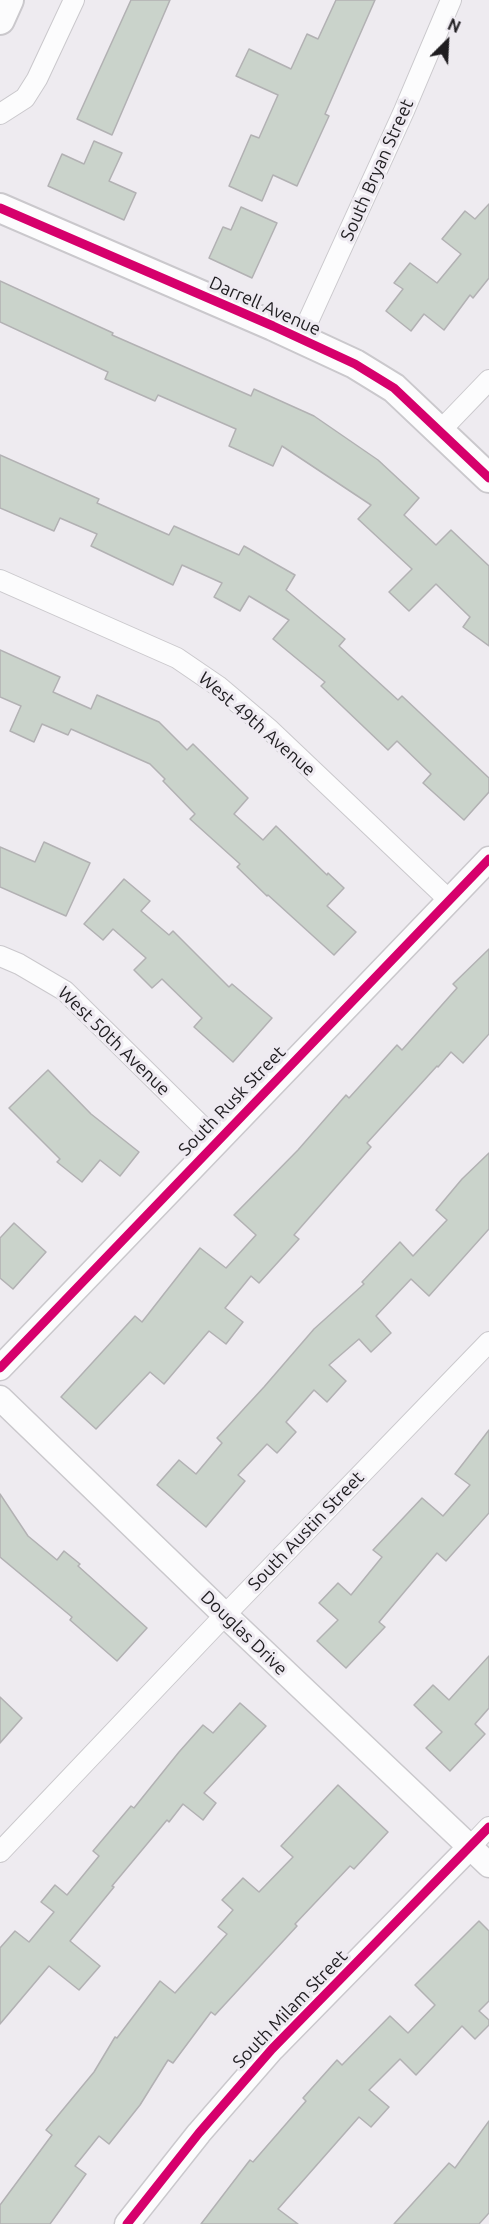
<!DOCTYPE html>
<html>
<head>
<meta charset="utf-8">
<style>
	body { margin:0 }
	#map { position:relative; width:489px; height:2224px; overflow:hidden; background:#eeebf0; font-family:Ubuntu,sans-serif }
	canvas { display:block }
	.north { position:absolute; left:417px; top:12px; width:60px; height:60px; -webkit-text-stroke:4px #eeeaf1; paint-order:stroke; rotate:24deg; font-size:16px; font-weight:700; line-height:24px; text-align:center; color:#1f1d20 }
	.north::after { content:''; display:block; margin:auto; width:21px; height:27px; background:#1f1d20; clip-path:polygon(50% 0,100% 100%,50% 72%,0 100%) }
</style>
</head>
<body>
<div id="map">
<canvas width="489" height="2224"></canvas>
<div class="north">N</div>
</div>
<script>
const ctx = document.querySelector('canvas').getContext('2d');
ctx.lineJoin = 'round';
function fill(path, color) { ctx.fillStyle = color; ctx.fill(path, 'evenodd'); }
function trace(path, color, width, dash) { ctx.strokeStyle = color; ctx.lineWidth = width; ctx.lineCap = dash ? 'butt' : 'round'; ctx.setLineDash(dash || []); ctx.stroke(path); }
function drawText(font, color, halo, rows, align = 'center') {
  ctx.font = font + ' Ubuntu,sans-serif'; ctx.lineWidth = 6; ctx.setLineDash([]); ctx.textBaseline = 'middle'; ctx.strokeStyle = halo; ctx.fillStyle = color; for (const [text, x, y, turn = 0] of rows) {
    ctx.save(); ctx.translate(x, y); ctx.rotate((+turn || 0) * Math.PI / 180); ctx.textAlign = isNaN(turn) ? turn : align; if (halo) ctx.strokeText(text, 0, 0); ctx.fillText(text, 0, 0); ctx.restore();
  }
}
const building = new Path2D(`
	M131,0h39l-58,135 -35,-16z
	M336,0h39l-50,114 4,2 -32,70 -24,-11 -11,26 -33,-15 22,-51 8,3 19,-43 -42,-19 13,-27 42,20 16,-35 11,5z
	M94,141l28,12 -13,28 27,12 -12,27 -76,-34 14,-32 22,10z
	M489,204v74l-16,20 -3,-3 -26,35 -20,-16 -13,17 -25,-20 17,-22 -9,-6 16,-20 27,20 24,-29 -19,-15 23,-28 10,8z
	M241,207l36,16 -25,55 -43,-20 14,-31 8,3z
	M0,281l113,52 -1,2 139,61 3,-7 60,27 64,44 41,38 -15,17 32,30 15,-15 38,36v80l-26,-19 7,-10 -34,-33 -27,27 -20,-19 23,-23 -54,-50 13,-14 -89,-59 -9,20 -44,-20 7,-17 -78,-34 -3,6 -50,-22 3,-7 -108,-50z
	M0,455l99,44 -2,4 72,32 5,-9 65,29 5,-9 51,29 -9,15 59,49 -6,7 59,54 4,-4 87,82v14l-25,28 -41,-37 8,-9 -34,-33 -9,9 -67,-64 4,-4 -52,-43 16,-19 -40,-24 -9,15 -26,-14 8,-14 -40,-18 -9,20 -82,-39 6,-12 -37,-16 -6,13 -54,-23z
	M0,650l60,27 -7,15 38,17 6,-14 62,27 28,28 6,-6 55,54 -14,16 29,26 13,-14 51,49 1,-2 16,15 -17,18 29,26 -22,23 -66,-60 -1,1 -30,-29 3,-3 -50,-45 5,-5 -32,-33 2,-2 -15,-15 -79,-35 -3,6 -26,-11 -8,18 -24,-11 11,-25 -21,-9z
	M44,842l46,21 -24,53 -66,-29v-40l35,15z
	M124,879l26,22 -9,10 28,24 4,-4 56,56 3,-3 40,34 -39,44 -39,-35 8,-9 -40,-39 -10,9 -18,-18 12,-12 -33,-29 -10,11 -19,-16z
	M489,949v85l-26,29 -12,-11 -13,15 -1,-1 -70,77 4,4 -77,88 5,4 -40,44 -8,-7 -26,32 18,14 -17,22 -17,-13 -45,53 -14,-12 -54,57 -35,-32 74,-81 7,6 58,-74 26,20 30,-33 -22,-20 64,-65 48,-55 3,3 48,-53 5,5 55,-62 -4,-4z
	M48,1070l43,44 48,38 -19,24 -20,-16 -18,22 -25,-20 3,-3 -51,-51z
	M489,1153v76l-60,67 -18,-17 -35,37 15,17 -20,19 -12,-13 -30,26 17,16 -19,21 -13,-12 -28,32 10,10 -19,21 -10,-9 -29,31 7,6 -39,46 -49,-42 22,-25 17,14 26,-31 -5,-5 47,-51 50,-58 50,-45 -2,-2 38,-40 13,14 34,-36 -11,-10 26,-31z
	M14,1223l32,29 -33,37 -13,-11v-40z
	M489,1430v83l-43,48 -9,-8 -58,69 6,5 -39,41 -29,-27 21,-21 -19,-17 19,-20 13,12 31,-38 -9,-7 49,-52 21,18 27,-31 -15,-11z
	M0,1494l28,42 29,24 7,-9 16,13 -2,2 69,62 -30,33 -47,-41 2,-3 -72,-60z
	M489,1656v52l-14,16 10,10 -35,37 -24,-23 16,-16 -28,-27 19,-20 16,15z
	M0,1697l22,21 -22,25z
	M240,1703l26,23 -62,67 12,10 -13,17 -20,-16 -14,18 -2,-2 -55,66 2,1 -44,54 30,25 -21,24 -30,-24 -49,58v-76l15,-17 14,11 25,-30 -13,-10 14,-17 12,10 32,-39 -6,-5 38,-45 3,2 45,-56 24,-27 10,8z
	M338,1785l50,47 -34,37 -4,-3 -55,58 2,2 -82,89 -4,-3 -38,51 -5,-3 -28,45 -31,39 -10,-8 -24,30 11,8 -36,50h-50v-19l52,-70 -6,-5 48,-58 21,-35 2,1 43,-57 15,12 52,-59 -9,-7 15,-17 -11,-10 21,-22 16,14 34,-35 -12,-11z
	M479,1921l10,10v70l-10,10 10,9v5l-14,14 -13,-13 -46,49 -16,-16 -31,31 20,17 -18,20 -12,-10 -81,92 20,15h-97l49,-64 3,2 53,-61 -3,-3 34,-38 5,5 48,-49 18,17 27,-28 -20,-20z
	M489,2121v92l-10,11h-85l55,-61 6,5z`);
const minor = new Path2D(`
	M0,114l25,-16 12,-19 37,-79
	M300,339l104,-228 47,-111
	M440,431l49,-51
	M0,580l177,78 41,28 52,44 179,170
	M0,956l19,8 46,27 152,150
	M470,1847l19,-20
	M0,1852l225,-237 264,-273`);
const tertiary = new Path2D(`
	M0,1368l489,-509
	M0,1398l225,217 264,250
	M127,2224l72,-91 73,-84 198,-202`);
const secondary = new Path2D(`
	M0,20l9,-20
	M0,208l273,118 82,38 39,24 95,90`);
const cycleway = new Path2D(`
	M0,208l273,118 82,38 39,24 95,90
	M0,1368l489,-509
	M127,2224l72,-91 73,-84 217,-222`);
const streetNames = [
	["South Bryan Street",377,170,-66],
	["Darrell Avenue",265,306,24],
	["West 49th Avenue",257,724,41],
	["West 50th Avenue",114,1041,44],
	["South Rusk Street",232,1101,-46],
	["South Austin Street",306,1531,-46],
	["Douglas Drive",244,1633,44],
	["South Milam Street",290,2009,-46]
];
fill(building, '#cad3cb');
trace(building, '#b2b1b3', 1.5);
trace(minor, '#cac8cc', 22);
trace(tertiary, '#cac8cc', 27);
trace(secondary, '#cac8cc', 32);
trace(minor, '#fcfcfd', 20);
trace(tertiary, '#fcfcfd', 24);
trace(secondary, '#fcfcfd', 28);
trace(cycleway, '#d6006c', 9);
drawText('18px', '#1f1d20', '#eeeaf1', streetNames);
</script>
</body>
</html>
